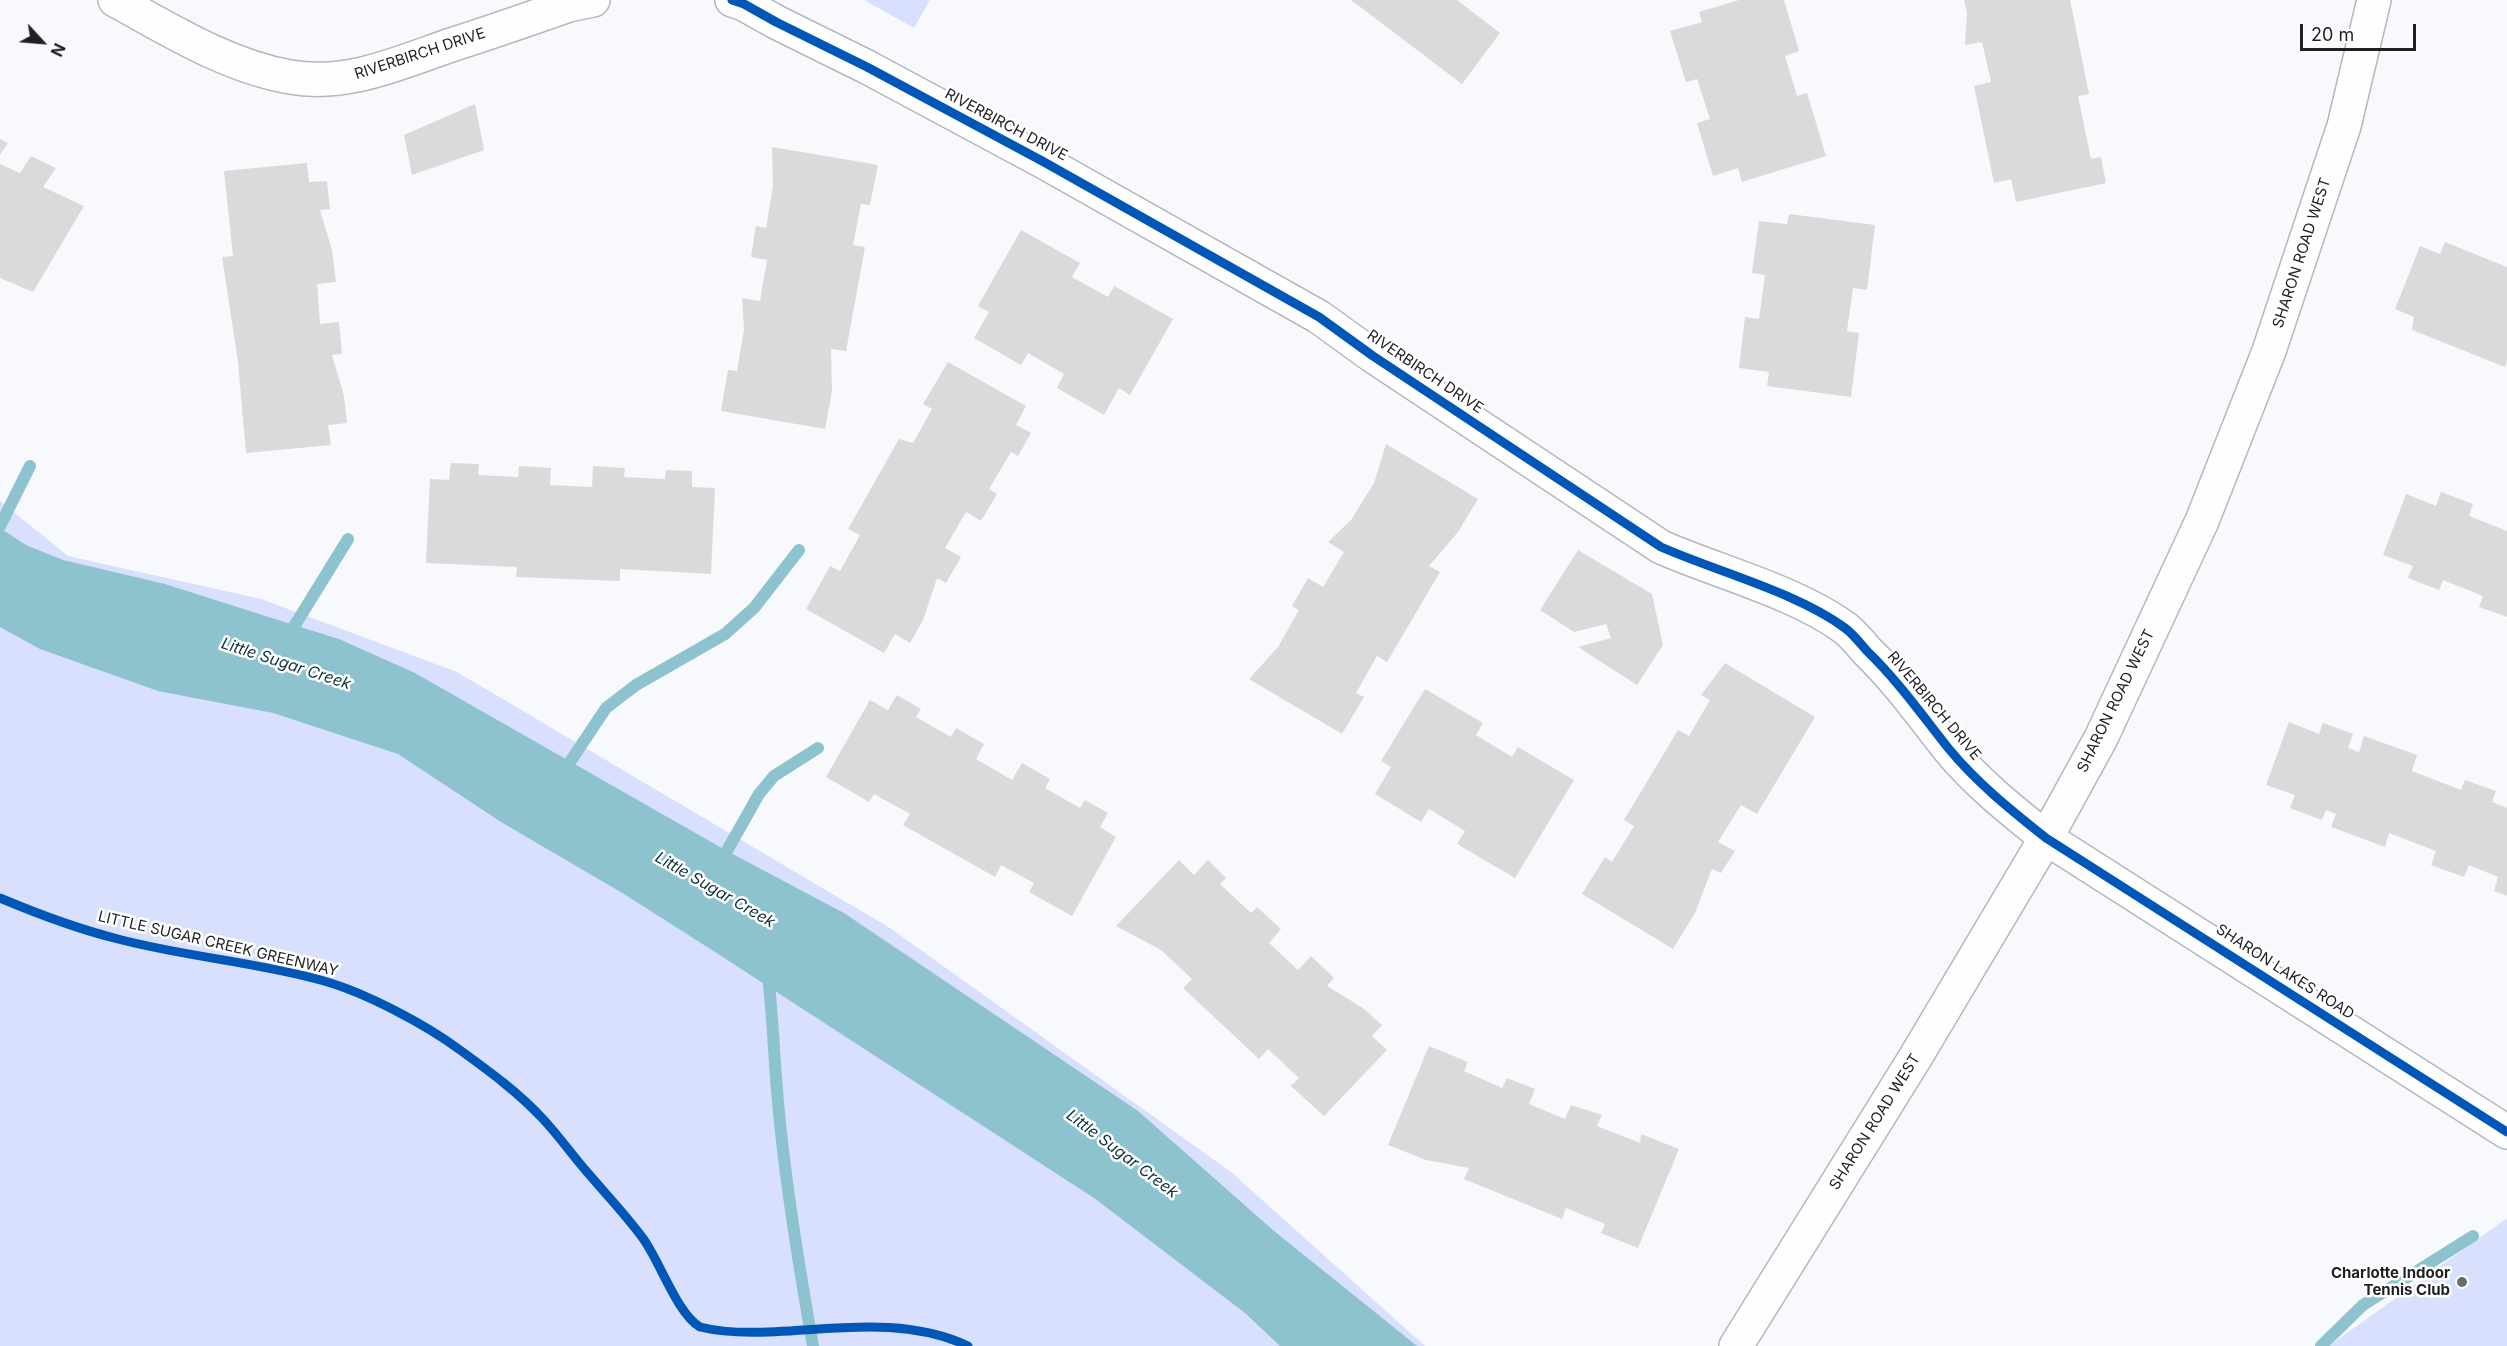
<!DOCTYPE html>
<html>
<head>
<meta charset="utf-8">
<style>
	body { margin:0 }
	#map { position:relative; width:2507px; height:1346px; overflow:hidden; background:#f7f9fc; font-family:Inter,sans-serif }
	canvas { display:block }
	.north { position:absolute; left:12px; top:12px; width:60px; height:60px; -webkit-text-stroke:4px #fff; paint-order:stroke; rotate:116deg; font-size:16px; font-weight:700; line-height:24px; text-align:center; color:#1f2023 }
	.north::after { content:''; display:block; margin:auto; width:21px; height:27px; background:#1f2023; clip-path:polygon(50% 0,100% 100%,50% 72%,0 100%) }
	.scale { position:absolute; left:2300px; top:24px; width:116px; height:27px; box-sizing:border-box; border:3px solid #1f2023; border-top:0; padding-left:8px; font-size:18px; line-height:21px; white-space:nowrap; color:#1f2023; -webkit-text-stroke:4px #fff; paint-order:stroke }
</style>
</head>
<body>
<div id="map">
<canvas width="2507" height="1346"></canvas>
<div class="north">N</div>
<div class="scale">20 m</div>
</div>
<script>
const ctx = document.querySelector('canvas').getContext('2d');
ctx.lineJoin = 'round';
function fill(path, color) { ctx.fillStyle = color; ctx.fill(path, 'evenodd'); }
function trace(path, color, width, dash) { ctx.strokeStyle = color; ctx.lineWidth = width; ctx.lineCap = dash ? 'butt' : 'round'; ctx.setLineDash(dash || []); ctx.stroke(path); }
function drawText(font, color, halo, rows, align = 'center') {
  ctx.font = font + ' Inter,sans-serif'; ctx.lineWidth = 5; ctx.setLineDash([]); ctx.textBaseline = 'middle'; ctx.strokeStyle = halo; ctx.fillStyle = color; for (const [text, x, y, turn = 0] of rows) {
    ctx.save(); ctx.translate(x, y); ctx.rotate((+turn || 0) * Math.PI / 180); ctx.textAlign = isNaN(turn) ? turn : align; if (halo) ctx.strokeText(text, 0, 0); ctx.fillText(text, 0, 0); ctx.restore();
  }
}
const green = new Path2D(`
	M864,0h66l-16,28z
	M0,501l68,55 193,43 196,73 433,256 341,244 194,174h-1425z
	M2507,1218v128h-178z`);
const water = new Path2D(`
	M0,528l26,17 37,15 102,24 132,42 42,13 76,34 312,178 117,62 294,198 136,120 143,115h-137l-35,-33 -151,-115 -379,-246 -91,-58 -123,-72 -103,-68 -125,-41 -115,-22 -118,-42 -40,-22z`);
const stream = new Path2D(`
	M0,526l30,-60
	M287,638l61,-99
	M562,774l44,-66 30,-23 89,-51 29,-26 45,-58
	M720,863l39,-69 15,-18 44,-28
	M768,975c5,43 6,85 10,127 7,80 21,165 35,244
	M2321,1346l42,-41 110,-69`);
const building = new Path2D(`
	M1351,0h106l43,33 -38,51z
	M1739,0h45l15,51 -14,5 12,40 10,-3 19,63 -84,26 -4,-14 -25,8 -16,-53 13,-4 -13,-40 -11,3 -16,-51 32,-9 -3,-10z
	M1964,0h106l19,94 -11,2 13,63 10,-2 5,26 -90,19 -5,-23 -17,4 -20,-97 17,-4 -9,-40 -17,3 2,-33z
	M475,104l9,46 -72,25 -8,-40z
	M0,139l8,4 -8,12z
	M772,147l106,18 -8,40 -9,-1 -8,41 12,2 -19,104 -15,-2 1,42 -7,38 -104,-18 7,-41 9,1 7,-41 -2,-32 18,3 7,-41 -16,-3 5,-31 10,2 7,-42z
	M31,156l25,12 -13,19 41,19 -51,86 -33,-14v-114l20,9z
	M307,163l2,19 18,-1 3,28 -10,1 12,40 4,32 -19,2 3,40 19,-2 3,32 -10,1 12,41 3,27 -19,2 3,20 -85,8 -8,-91 -16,-105 11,-1 -9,-85z
	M1789,214l86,11 -8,65 -14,-2 -6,43 12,2 -8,64 -84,-11 2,-14 -30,-4 6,-51 14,2 6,-44 -13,-2 7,-52 28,3z
	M1021,230l59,33 -8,14 36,20 6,-11 59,33 -43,76 -11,-7 -15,27 -47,-27 7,-14 -36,-21 -7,12 -47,-27 15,-26 -11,-6z
	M2445,242l62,25v94l-2,6 -93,-37 2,-13 -19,-8 25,-63 20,8z
	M948,362l78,44 -10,19 15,8 -13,23 -7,-4 -22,37 8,5 -16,27 -15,-9 -21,36 16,9 -15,26 -9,-5 -14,42 -13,23 -15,-9 -11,19 -78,-44 24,-43 10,5 20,-36 -12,-6 51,-90 14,4 19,-34 -9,-5z
	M1386,444l92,55 -20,33 -29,34 11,6 -53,90 -10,-6 -21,37 8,4 -22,37 -93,-55 29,-32 21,-37 -7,-4 16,-28 15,9 21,-35 -16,-10 23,-22 23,-37z
	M451,463l28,1 -1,11 40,2 1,-11 32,2 -1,17 42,2 1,-21 32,2 -1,9 41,2 1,-9 26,1v16l23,1 -4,86 -91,-5v12l-104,-4 1,-10 -91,-4 4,-84 19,1z
	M2441,492l32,12 -4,12 38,15v86l-28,-10 4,-11 -40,-16 -4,10 -31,-12 5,-12 -30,-11 23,-61 30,12z
	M1578,550l74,44 11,51 -26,40 -59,-38 33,-9 -5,-14 -32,8 -34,-22z
	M1725,663l90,54 -58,97 -16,-9 -23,37 17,9 -14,22 -9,-4 -17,44 -22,36 -91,-55 23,-37 7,5 22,-36 -10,-6 54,-90 11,6 21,-36 -9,-5z
	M1425,689l58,34 -7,12 36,22 6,-10 56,33 -59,98 -58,-34 8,-13 -36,-22 -8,13 -46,-28 16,-27 -10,-6z
	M897,695l24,14 -5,8 35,20 5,-9 28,16 -8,15 36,21 10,-17 28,16 -5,9 35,20 5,-8 23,13 -8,14 16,10 -44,79 -43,-24 5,-9 -33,-18 -6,12 -92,-52 7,-11 -36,-20 -5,8 -43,-25 44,-77 18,10z
	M2289,722l30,12 4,-11 30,11 -5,14 11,4 5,-16 53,19 -5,16 49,19 4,-10 31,11 -4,11 15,6v88l-13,-5 4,-14 -29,-12 -5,12 -33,-12 5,-14 -47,-18 -4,14 -54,-20 5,-13 -10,-4 -4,10 -32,-12 5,-13 -29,-10z
	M1179,860l15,15 14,-15 18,18 -6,6 31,29 6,-6 24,22 -12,14 29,27 13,-14 23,22 -7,8 36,22 19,17 -10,11 15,14 -63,66 -33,-30 8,-8 -31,-29 -9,10 -76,-71 9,-9 -31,-29 -45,-24z
	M1429,1046l39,16 -4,9 38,17 5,-10 28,11 -6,15 36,15 6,-14 31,10 -5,11 43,17 1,-9 38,15 -41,99 -37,-15 4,-9 -39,-16 -4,11 -98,-40 5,-11 -43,-8 -38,-15z`);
const street = new Path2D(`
	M115,0c55,30 112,66 175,77 55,10 107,-13 158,-31 41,-13 81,-27 121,-41l24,-5
	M732,0l12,4 32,18 91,45 177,95 275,155 54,39 288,191c57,25 135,45 184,81 8,6 15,15 22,23 31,30 55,64 82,98 28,34 62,61 97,89`);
const secondary = new Path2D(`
	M2046,838l461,294
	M1736,1346l179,-288 131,-220 55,-100 101,-217 67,-170 75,-225 30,-126`);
const cycleway = new Path2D(`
	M732,0l12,4 32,18 91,45 177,95 275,155 54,39 288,191c57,25 135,45 184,81 8,6 15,15 22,23 31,30 55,64 82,98 28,34 62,61 97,89l461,294
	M0,898c38,16 78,31 118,41 68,18 139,23 206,42 42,12 101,43 136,69 29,21 59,43 83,69 16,17 29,36 44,53 18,21 38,42 55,65 17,22 35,77 58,90 77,19 181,-22 268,19`);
const markers = [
	[2462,1282,6,"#6b6c6f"]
];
const streetNames = [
	["RIVERBIRCH DRIVE",420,54,-18],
	["RIVERBIRCH DRIVE",1006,125,28],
	["SHARON ROAD WEST",2302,253,-72],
	["RIVERBIRCH DRIVE",1425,372,34],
	["SHARON ROAD WEST",2116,701,-64],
	["RIVERBIRCH DRIVE",1934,706,50],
	["LITTLE SUGAR CREEK GREENWAY",218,944,13],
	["SHARON LAKES ROAD",2285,972,33],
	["SHARON ROAD WEST",1875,1122,-58]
];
const poiNames = [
	["Charlotte Indoor",2450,1273],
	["Tennis Club",2450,1290]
];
const waterNames = [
	["Little Sugar Creek",286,664,18],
	["Little Sugar Creek",715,890,30],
	["Little Sugar Creek",1122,1154,37]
];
fill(green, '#d8e0fe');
fill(water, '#8dc2cf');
trace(stream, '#8dc2cf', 12);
fill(building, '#dbdada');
trace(street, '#b6b7ba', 36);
trace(secondary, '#b6b7ba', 36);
trace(street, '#fefeff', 33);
trace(secondary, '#fefeff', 33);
trace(cycleway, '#0057b8', 9);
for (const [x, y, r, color] of markers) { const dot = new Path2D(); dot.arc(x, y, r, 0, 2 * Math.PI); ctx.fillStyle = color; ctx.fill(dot); trace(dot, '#fff', 2); }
drawText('15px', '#1f2023', '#fff', streetNames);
drawText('bold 15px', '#1f2023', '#fff', poiNames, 'right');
drawText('italic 16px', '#0e333b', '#fff', waterNames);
</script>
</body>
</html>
